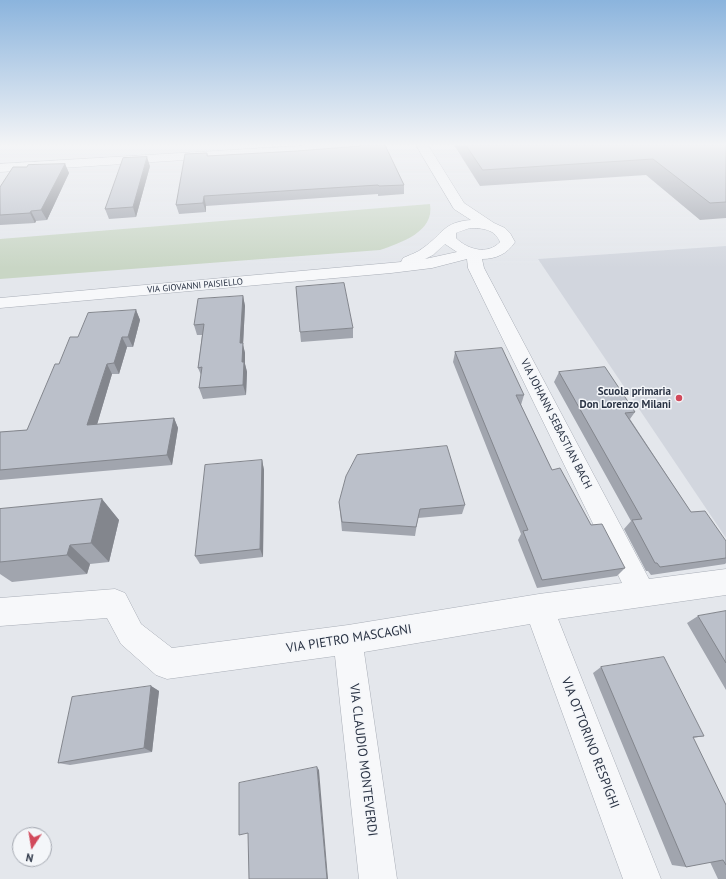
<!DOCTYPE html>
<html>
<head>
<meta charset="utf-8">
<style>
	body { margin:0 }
	#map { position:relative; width:726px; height:879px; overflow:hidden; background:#e4e7ec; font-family:"PT Sans",sans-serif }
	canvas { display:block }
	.north { position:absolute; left:12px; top:827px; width:40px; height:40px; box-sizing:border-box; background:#f4f6f9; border:1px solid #a4a8b1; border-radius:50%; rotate:192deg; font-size:11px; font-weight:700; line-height:16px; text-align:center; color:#2b3445 }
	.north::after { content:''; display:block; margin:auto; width:14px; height:18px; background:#d1495b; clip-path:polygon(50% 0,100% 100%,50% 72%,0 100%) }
</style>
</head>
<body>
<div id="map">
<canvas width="726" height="879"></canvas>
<div class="north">N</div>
</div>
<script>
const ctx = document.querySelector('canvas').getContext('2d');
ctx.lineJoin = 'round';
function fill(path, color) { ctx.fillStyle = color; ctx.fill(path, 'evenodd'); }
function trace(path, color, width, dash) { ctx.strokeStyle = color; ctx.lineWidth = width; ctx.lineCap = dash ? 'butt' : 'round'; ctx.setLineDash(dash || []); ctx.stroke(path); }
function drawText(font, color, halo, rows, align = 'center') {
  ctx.font = font + ' "PT Sans",sans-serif'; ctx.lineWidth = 3; ctx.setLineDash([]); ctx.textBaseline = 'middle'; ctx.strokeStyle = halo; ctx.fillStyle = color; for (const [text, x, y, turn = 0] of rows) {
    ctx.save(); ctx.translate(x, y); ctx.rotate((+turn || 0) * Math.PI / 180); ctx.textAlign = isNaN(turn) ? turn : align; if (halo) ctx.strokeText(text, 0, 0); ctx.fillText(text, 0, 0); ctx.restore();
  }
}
const built = new Path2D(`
	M726,246v292l-188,-279z`);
const green = new Path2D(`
	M430,204c5,28 -30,39 -50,46l-380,29v-40z`);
const street = new Path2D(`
	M314,145h60l-6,3 -368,24v-8z
	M416,145h12l36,58 30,20 11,5 5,5 5,9c-8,12 -19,17 -33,17l2,9 165,311 77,-10v26l-168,24 103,260h-38l-93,-255 -166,28 33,227h-38l-24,-223 -168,23 -11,-4 -35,-31 -14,-26 -107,8v-28l115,-9 10,4 16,31 31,24 176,-23 191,-31 83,-11 -154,-315 -1,-9 -35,9 -41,5 -391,35v-10l401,-36 2,-4c6,-3 14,-5 20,-10 20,-14 20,-26 48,-28l-17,-11zM470,228c12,0 25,1 30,14 -12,13 -32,8 -44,-4v-5zM445,244l12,8 -32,7 8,-4z`);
const wall = new Path2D(`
	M359,145h26l19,40v9l-26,2v-2l-172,12v6l-27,2 -3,-9 31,-52 1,3 89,-5 62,-4z
	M454,145h272v73l-26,2 -54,-45 -166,11z
	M65,164l4,9 -22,47 -11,1 -1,2 -35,2v-38z
	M150,166l-14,51 -27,2 -4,-10z
	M243,296l2,10 -2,39 2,8v11l2,8 -1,23 -43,4 -4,-11 2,-13 -3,-7 4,-33h-5l-3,-10z
	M136,310l4,10 -7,27h-6l-8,27h-7l-15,50 77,-6 4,10 -6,37 -172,15v-48l27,-2 32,-66z
	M353,328v10l-52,4 -1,-10z
	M455,352l69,43 -3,10 31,65 39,55 34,43 -8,8 -80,12 -19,-48 3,-6 -68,-172z
	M559,372l76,40 -5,7 61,93 35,29v22l-1,1 -74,11 -3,-4h-2l-22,-42 7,-8 -77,-139z
	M262,460l2,10 -1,87 -63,7 -5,-8z
	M102,499l17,21 -10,42 -19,2 -3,10 -75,8 -12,-8v-65z
	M339,502l126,3 -3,9 -44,4 -3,18 -73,-5z
	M726,611v79l-39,-67 11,-7z
	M601,667l103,69 -11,2 33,67v74h-8l-8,-17 -24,5 -14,-2 -79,-192z
	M151,686l8,5 -7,61 -82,13 -12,-2z`);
const shadedWall = new Path2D(`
	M147,157l3,9 -14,51 -3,-10z
	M65,164l4,9 -22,47 -6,-10z
	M204,196l2,10v6l-3,-9z
	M31,211l5,10 -1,2 -5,-10z
	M243,296l2,10 -2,39 2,8v11l2,8 -1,23 -3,-10 -3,-42z
	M136,310l4,10 -7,27 -5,-10z
	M122,337l5,10 -8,27 -5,-11z
	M107,364l5,10 -18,61 -7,-10z
	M174,418l4,10 -6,37 -5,-10z
	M262,460l2,10 -1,87 -3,-8z
	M102,499l17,21 -10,42 -18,-19z
	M70,545l20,19 -3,10 -20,-19z
	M151,686l8,5 -7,61 -8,-4z
	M317,767l2,3 9,109h-1z`);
const building = new Path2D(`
	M359,145h26l19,40 -25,1 -1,-1 -174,11 -1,7 -27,2 9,-51 22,-1v3l90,-5 63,-5z
	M466,145h260v57l-16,1 -57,-44 -170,11z
	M147,157l-14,50 -28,2 18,-51z
	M65,164l-24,46 -10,1 -1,2 -30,2v-28l13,-20h14l1,-2z
	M344,283l9,45 -53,4 -4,-45z
	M243,296l-3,47h3l-1,19h2l-1,23 -44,3 3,-21 -4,1 6,-44 -10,1 4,-26z
	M136,310l-8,27h-6l-8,26 -7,1 -20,61 87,-7 -7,37 -167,15v-38l27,-2 28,-66h4l11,-27h8l10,-24z
	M502,348l22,47h-8l36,75 8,-2 31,57 11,-1 23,44 -83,12 -19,-49 5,-1 -73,-178z
	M605,367l30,45 -10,1 66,99 14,-1 21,30v17l-66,9 -3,-4h-2l-23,-43 10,-1 -83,-147z
	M447,446l18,59 -45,4 -4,18 -74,-5 -3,-20 7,-26 11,-21z
	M262,460l-2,89 -65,7 10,-91z
	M102,499l-11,44 -21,2 -3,10 -67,7v-53z
	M726,611v52l-28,-47z
	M664,657l40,79 -11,1 33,68v60l-3,-5 -37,7 -85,-200z
	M151,686l-7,62 -86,15 14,-66z
	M317,767l10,112h-78l-1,-46 -9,2v-52z`);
const markers = [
	[679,398,4,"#d1495b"]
];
const farStreetnames = [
	["VIA GIOVANNI PAISIELLO",195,286,-5]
];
const poiNames = [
	["Scuola primaria",671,392],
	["Don Lorenzo Milani",671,405]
];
const streetNames = [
	["VIA JOHANN SEBASTIAN BACH",556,424,63]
];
const nearStreetnames = [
	["VIA PIETRO MASCAGNI",349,639,-9],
	["VIA OTTORINO RESPIGHI",590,743,69],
	["VIA CLAUDIO MONTEVERDI",363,760,83]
];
fill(built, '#d2d6de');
fill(green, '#c9d6c5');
trace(street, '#a9aeb7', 1);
fill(street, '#f7f8fa');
fill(wall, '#a1a5ae');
fill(shadedWall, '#83868d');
fill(building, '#bbc0ca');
trace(building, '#83868d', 1);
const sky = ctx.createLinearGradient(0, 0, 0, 268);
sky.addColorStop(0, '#8bb4dd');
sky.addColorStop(0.54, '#f3f4f6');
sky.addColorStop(1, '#f3f4f600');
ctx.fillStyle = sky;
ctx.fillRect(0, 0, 726, 268);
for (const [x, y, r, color] of markers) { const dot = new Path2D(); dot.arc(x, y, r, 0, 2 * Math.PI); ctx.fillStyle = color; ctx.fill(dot); trace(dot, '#f4f6f9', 1.5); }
drawText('9px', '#2b3445', '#f4f6f9', farStreetnames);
drawText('bold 11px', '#2b3445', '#f4f6f9', poiNames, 'right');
drawText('11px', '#2b3445', '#f4f6f9', streetNames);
drawText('13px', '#2b3445', '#f4f6f9', nearStreetnames);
</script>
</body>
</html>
